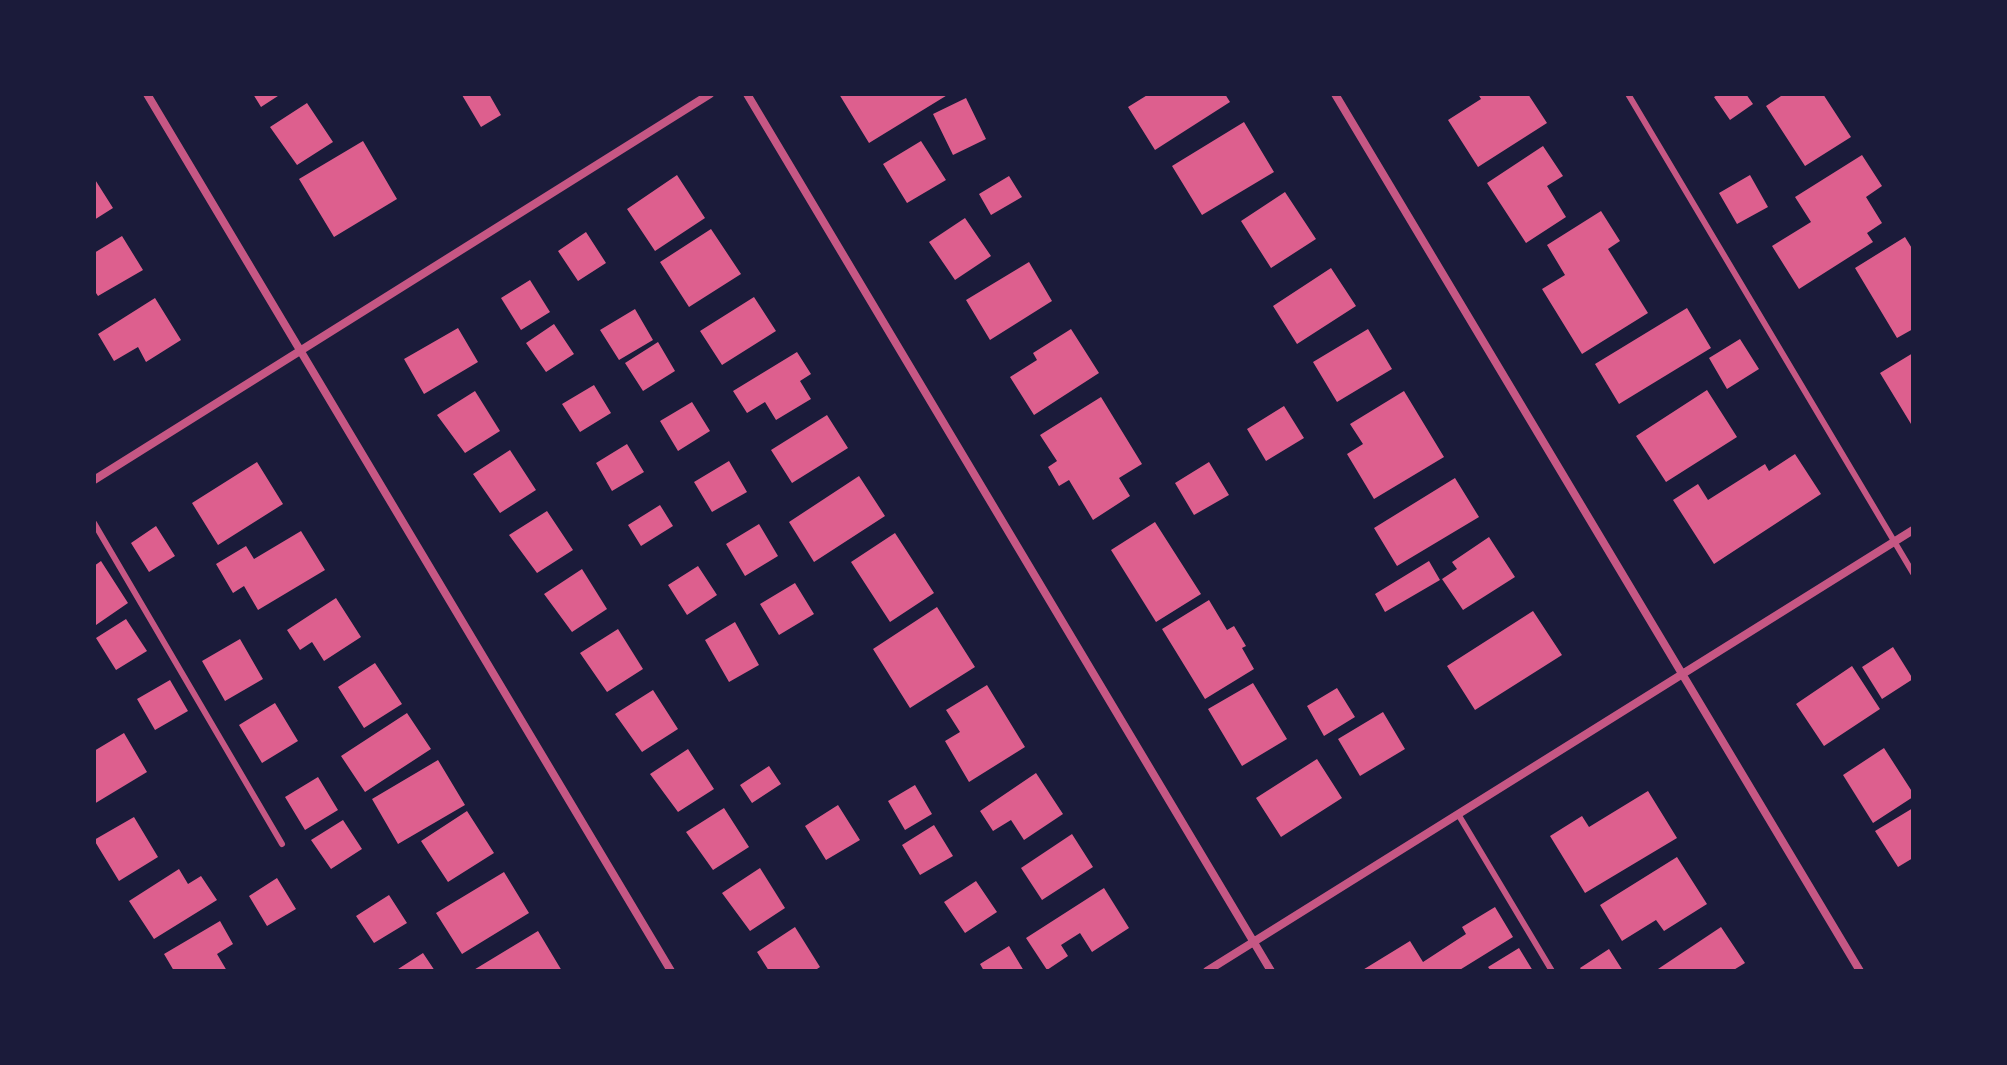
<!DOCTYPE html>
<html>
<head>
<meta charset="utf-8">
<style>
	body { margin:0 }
	#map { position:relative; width:2007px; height:1065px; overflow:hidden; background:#1b1b3a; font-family:Jost,sans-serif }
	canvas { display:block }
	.frame { position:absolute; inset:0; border:96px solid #1b1b3a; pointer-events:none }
</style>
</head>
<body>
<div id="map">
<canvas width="2007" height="1065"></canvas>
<div class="frame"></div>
</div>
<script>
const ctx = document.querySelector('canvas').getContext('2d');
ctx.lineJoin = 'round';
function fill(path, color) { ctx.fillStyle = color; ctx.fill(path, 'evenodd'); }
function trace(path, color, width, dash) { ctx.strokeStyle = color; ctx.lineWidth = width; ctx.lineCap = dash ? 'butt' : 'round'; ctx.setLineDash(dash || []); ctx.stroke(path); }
const building = new Path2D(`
	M253,94h28l-20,13z
	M464,94h25l12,21 -20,12 -19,-32z
	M839,94h110l-80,49z
	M1149,94h76l5,8 -75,48 -27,-43z
	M1478,94h50l19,29 -69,44 -30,-47 33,-21z
	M1719,94h27l7,10 -23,16 -16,-23z
	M1784,94h39l28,43 -46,29 -39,-60z
	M966,98l20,41 -33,16 -20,-41z
	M307,103l26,39 -36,23 -27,-38z
	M1244,122l30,50 -72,43 -30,-49z
	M363,141l34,58 -63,38 -35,-58z
	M921,141l25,39 -39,23 -24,-39z
	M1543,146l20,30 -16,10 19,31 -40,26 -39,-60z
	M1862,155l20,31 -16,11 16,26 -15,10 6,9 -74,47 -27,-43 39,-24 -16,-25z
	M677,175l28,43 -50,33 -28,-42z
	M1750,175l18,32 -31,17 -18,-31z
	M1009,176l13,21 -31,18 -12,-21z
	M94,178l19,30 -19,12z
	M1285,192l31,47 -45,29 -30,-47z
	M1601,211l19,30 -12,8 40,64 -66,41 -40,-65 23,-14 -18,-30z
	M965,218l26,38 -36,24 -26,-38z
	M711,229l30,45 -52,33 -29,-45z
	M586,232l20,31 -28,18 -20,-30z
	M122,236l21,34 -45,26 -4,-6v-37z
	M1905,237l8,13v79l-16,9 -42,-70z
	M1029,262l23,39 -62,39 -24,-40z
	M1331,268l25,38 -59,38 -24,-38z
	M530,280l20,32 -29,18 -20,-32z
	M754,297l22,34 -54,34 -22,-34z
	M155,298l26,42 -35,22 -8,-15 -24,14 -16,-27z
	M1687,308l24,40 -92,56 -24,-40z
	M635,309l18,31 -34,20 -19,-30z
	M554,324l20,30 -28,18 -20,-29z
	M458,328l20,34 -54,32 -20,-35z
	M1071,329l28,44 -65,42 -24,-38 27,-17 -4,-7z
	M1368,329l24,40 -55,33 -24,-40z
	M1740,339l19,30 -32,20 -18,-31z
	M658,342l17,29 -32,20 -18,-28z
	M797,352l14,22 -11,7 11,18 -35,21 -11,-18 -18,11 -14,-22z
	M1913,353v70l-2,1 -31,-51z
	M594,385l17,28 -31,19 -18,-28z
	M1707,390l30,47 -71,45 -30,-46z
	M475,391l25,40 -35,22 -28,-38z
	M1404,391l40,66 -70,42 -27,-45 16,-10 -13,-20z
	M1101,397l41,67 -23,14 11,18 -37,24 -24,-40 -10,6 -11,-19 9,-6 -17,-26z
	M692,402l18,29 -32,20 -18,-30z
	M1284,406l20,32 -38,23 -19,-32z
	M827,415l21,33 -56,35 -21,-33z
	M627,444l17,28 -32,19 -16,-28z
	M510,450l26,40 -36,23 -27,-39z
	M1795,454l26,40 -107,70 -41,-64 25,-16 10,16 57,-36 4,7z
	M729,461l18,31 -35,20 -18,-30z
	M257,462l26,42 -65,41 -26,-42z
	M1209,462l20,33 -35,20 -19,-32z
	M859,476l26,40 -71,46 -25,-40z
	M1455,478l24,39 -82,49 -23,-38z
	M660,505l13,21 -32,20 -13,-21z
	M547,511l26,39 -36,23 -28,-38z
	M1155,522l46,72 -45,28 -45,-72z
	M759,524l19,32 -33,20 -19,-32z
	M156,526l19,30 -26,16 -18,-29z
	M301,531l24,39 -67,40 -14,-24 -11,7 -17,-29 30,-18 8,13z
	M895,533l39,60 -44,29 -39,-60z
	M1489,537l26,40 -52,33 -21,-31 15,-10 -5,-7z
	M101,561l27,42 -32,22 -2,-59z
	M1429,561l11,19 -55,32 -10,-18z
	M698,566l19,29 -30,20 -19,-30z
	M582,569l25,40 -35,23 -28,-38z
	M795,583l19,31 -35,21 -19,-31z
	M336,598l25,39 -37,24 -12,-19 -12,8 -13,-20z
	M1209,600l18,30 7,-4 12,20 -4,2 12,21 -49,30 -43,-70z
	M937,607l38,60 -65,41 -37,-59z
	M1533,611l29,44 -87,55 -28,-44z
	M126,619l21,32 -31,19 -20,-32z
	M735,622l24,43 -30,17 -24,-42z
	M618,629l25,40 -36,23 -27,-39z
	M240,639l23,40 -38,22 -23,-40z
	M1893,647l20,32 -31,20 -20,-32z
	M375,663l27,41 -38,24 -26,-41z
	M1852,666l28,43 -56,37 -28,-42z
	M170,680l18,31 -33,19 -18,-31z
	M1253,683l34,56 -45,27 -34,-57z
	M987,685l38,62 -56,35 -24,-41 15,-9 -14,-22z
	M1337,688l18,29 -31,19 -17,-30z
	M653,690l25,39 -36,23 -27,-38z
	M275,703l23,38 -36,22 -23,-38z
	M1383,712l22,37 -45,27 -22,-37z
	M407,713l24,36 -66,43 -24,-36z
	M124,733l23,39 -53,32v-53z
	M1884,748l29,45v4l-40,26 -30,-48z
	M688,749l26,40 -36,23 -28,-38z
	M1317,759l25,39 -61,39 -25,-39z
	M438,760l27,45 -67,39 -26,-45z
	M769,766l12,18 -29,19 -12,-18z
	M1036,773l27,41 -39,26 -13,-20 -18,11 -13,-20z
	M318,777l20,33 -33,20 -20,-33z
	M915,785l17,29 -27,16 -17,-29z
	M1648,791l29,47 -92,55 -35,-57 32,-20 7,11z
	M838,805l22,35 -34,20 -21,-34z
	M724,808l25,39 -36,23 -27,-38z
	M1913,808v50l-15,9 -23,-36z
	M467,811l27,42 -46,29 -27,-41z
	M134,817l24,40 -39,24 -25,-41z
	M343,820l19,29 -31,20 -20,-29z
	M934,825l19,31 -33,19 -18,-30z
	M1072,834l21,33 -51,33 -21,-32z
	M1677,857l30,47 -43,27 -8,-11 -34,21 -22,-36z
	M760,868l25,40 -35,23 -28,-38z
	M179,869l9,15 13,-8 16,24 -63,39 -25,-38z
	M504,872l25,41 -67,41 -26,-41z
	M277,878l19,31 -29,17 -18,-30z
	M976,881l21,31 -32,21 -21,-31z
	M1104,888l25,40 -37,24 -12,-19 -19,12 7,11 -21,14 -21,-32z
	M389,895l18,28 -33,20 -18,-27z
	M1495,907l18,30 -55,34h-97l49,-30 13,21 43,-28 -4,-7z
	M220,921l13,23 -16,10 10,17h-53l-10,-17z
	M795,927l25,40 -6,4h-45l-12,-19z
	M1721,927l24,36 -13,8h-77z
	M538,931l24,40h-90z
	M1009,946l15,25h-40l-4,-7z
	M1519,948l14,23h-42l-3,-4z
	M1609,949l14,22h-41l-2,-3z
	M423,953l12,18h-40z`);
const service = new Path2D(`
	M1628,94l285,479
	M94,523l188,321
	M1458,814l94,157`);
const minor = new Path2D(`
	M147,94l524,877
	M747,94l524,877
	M1335,94l525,877
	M94,480l616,-386
	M1207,971l706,-441`);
fill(building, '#dd5f8e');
trace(service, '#c65784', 6);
trace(minor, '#c65784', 8);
</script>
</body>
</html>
